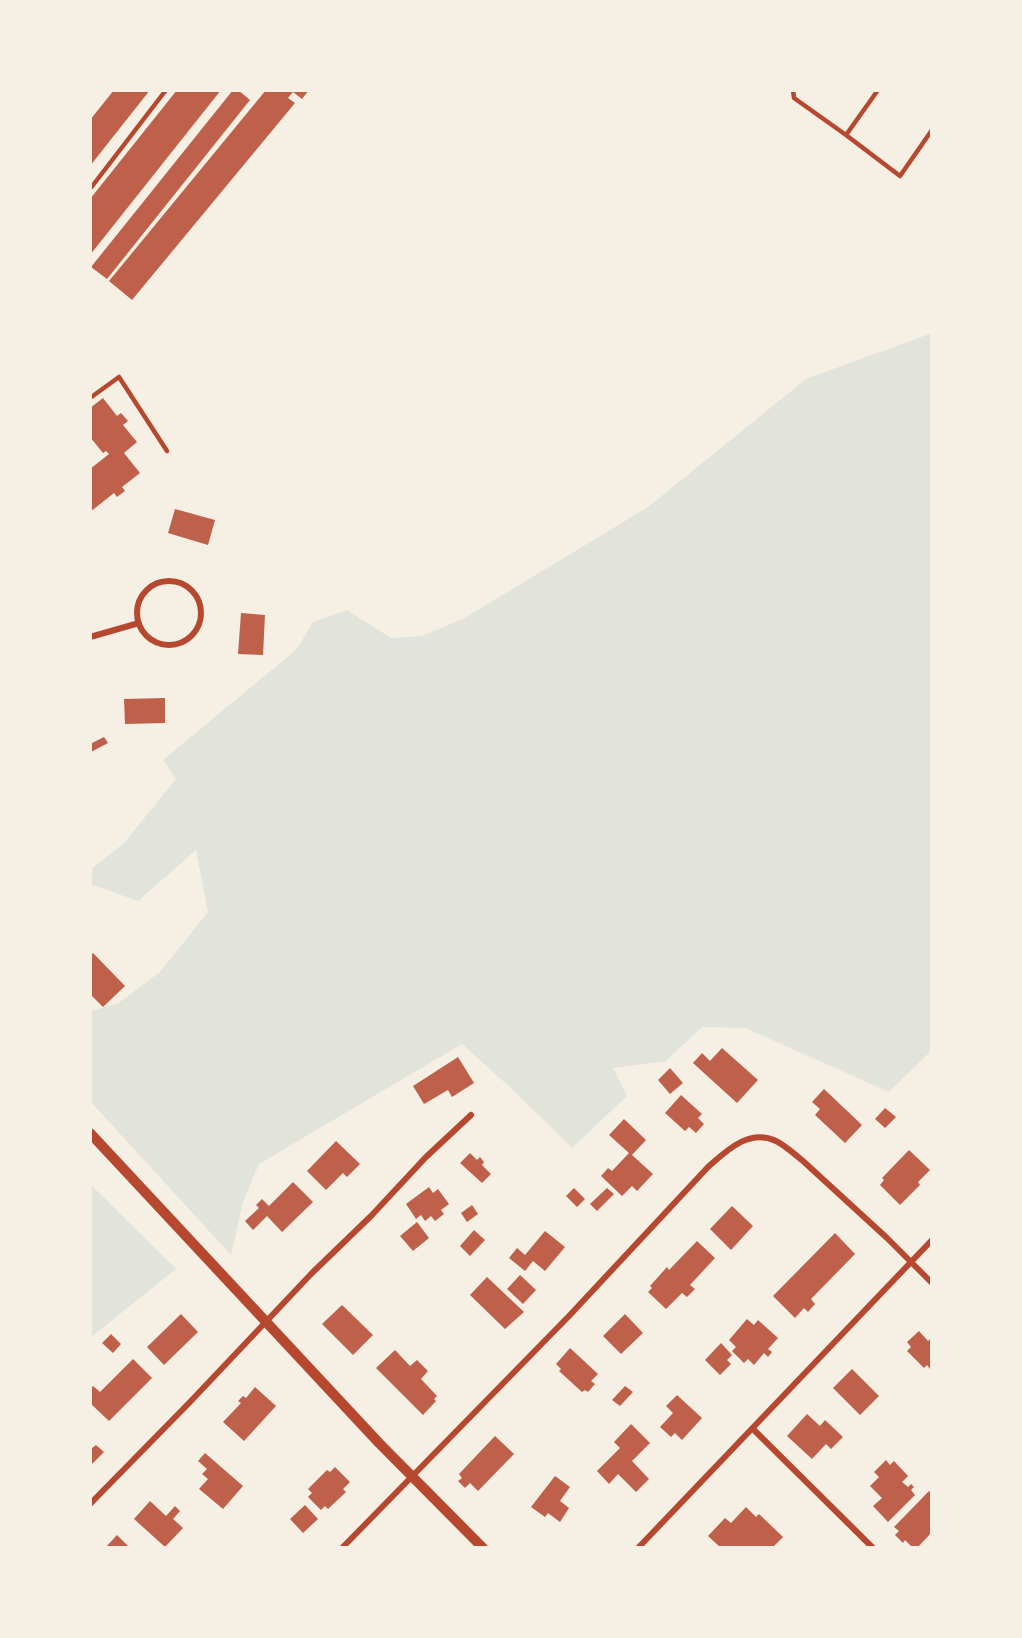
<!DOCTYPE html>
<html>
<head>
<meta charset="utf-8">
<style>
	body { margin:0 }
	#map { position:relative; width:1022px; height:1638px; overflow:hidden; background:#f6efe4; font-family:"Source Serif 4",serif }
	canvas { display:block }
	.frame { position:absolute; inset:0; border:92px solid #f6efe4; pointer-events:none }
</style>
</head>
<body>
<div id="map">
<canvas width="1022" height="1638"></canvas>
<div class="frame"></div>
</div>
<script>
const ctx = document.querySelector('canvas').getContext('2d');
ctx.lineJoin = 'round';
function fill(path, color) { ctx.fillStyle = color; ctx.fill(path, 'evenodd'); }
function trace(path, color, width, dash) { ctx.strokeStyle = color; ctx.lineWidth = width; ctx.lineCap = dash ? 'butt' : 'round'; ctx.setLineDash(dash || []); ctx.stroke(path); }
const green = new Path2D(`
	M932,333v717l-43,42 -144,-64 -43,-1 -36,34 -53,7 14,28 -55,52 -60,-59 -50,-45 -203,120 -16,38 -12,53 -141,-154v-90l27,-7 43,-32 48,-60 -12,-62 -58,51 -48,-17v-14l34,-27 52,-64 -13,-19 134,-111 16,-27 34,-12 44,28 31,-2 41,-17 185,-112 158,-128z
	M90,1184l86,85 -86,69z`);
const building = new Path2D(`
	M114,90h36l-60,76v-46z
	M177,90h44l-131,165v-56z
	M233,90h5l12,10 -143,179 -16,-12z
	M266,90h43l-7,9 -9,-7 -5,6 7,5 -163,197 -23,-19z
	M103,398l14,18 4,-3 7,8 -5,4 14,17 -13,11 16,20 -18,14 3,4 -8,6 -3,-4 -24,19v-43l19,-15 -3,-3 -3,2 -13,-16v-29z
	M175,509l40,11 -7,25 -40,-12z
	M241,613l24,2 -2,40 -25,-1z
	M165,698v25l-40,1 -1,-25z
	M104,737l4,6 -17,9 -1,-8z
	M93,953l32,33 -22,21 -13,-13v-38z
	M722,1048l36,32 -21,23 -44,-40 9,-10 8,8z
	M458,1057l16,26 -22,14 -4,-7 -24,14 -11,-18z
	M670,1068l13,15 -13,11 -12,-14z
	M824,1089l38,36 -17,18 -30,-28 5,-6 -8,-7z
	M681,1095l21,19 -4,4 6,6 -8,9 -7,-6 -4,4 -20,-18z
	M885,1108l11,9 -11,11 -10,-9z
	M624,1119l22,21 -14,15 21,19 -16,17 -5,-5 -10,10 -21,-20 7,-8 4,3 17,-18 -20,-18z
	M336,1141l24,23 -13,13 -4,-4 -17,17 -19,-19z
	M909,1150l21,20 -12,12 2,3 -20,20 -20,-20 4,-5 -2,-2z
	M470,1153l7,7 3,-3 4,5 -2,3 9,9 -9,9 -22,-20z
	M293,1182l20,20 -31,30 -15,-16 -14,14 -8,-9 14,-13 -3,-3 6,-6 7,7z
	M429,1187l4,6 5,-4 11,15 -8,6 3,4 -9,7 -4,-5 -6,5 -4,-6 -5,4 -10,-15z
	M574,1188l11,11 -8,8 -11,-11z
	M607,1188l7,6 -17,17 -7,-7z
	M472,1205l6,9 -11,8 -6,-9z
	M732,1206l21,20 -22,24 -21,-21z
	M417,1222l12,16 -16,13 -13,-15z
	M474,1230l11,10 -15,16 -10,-10z
	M545,1231l20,16 -20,24 -12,-10 -8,10 -16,-13 8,-10 8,7z
	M835,1233l20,21 -44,45 4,5 -7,8 -4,-4 -9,10 -22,-22z
	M697,1241l18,17 -25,27 5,4 -8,8 -5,-4 -16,16 -18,-17 4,-4 -2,-2 17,-19 2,3z
	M520,1275l16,15 -13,14 -16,-15z
	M487,1277l37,35 -19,17 -35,-34z
	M342,1305l31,30 -20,20 -31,-31z
	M181,1314l17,18 -34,33 -17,-18z
	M625,1314l18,19 -22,21 -18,-18z
	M747,1319l7,6 4,-5 20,18 -10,11 4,3 -4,5 -4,-4 -10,12 -6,-6 -4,4 -12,-12 4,-4 -7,-7z
	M919,1331l9,10 4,-4v30l-2,2 -3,-4 -3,3 -17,-17 4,-4 -4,-5z
	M111,1334l10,10 -8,9 -11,-10z
	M721,1343l11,12 -5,5 4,4 -11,11 -15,-15z
	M570,1348l28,26 -7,7 4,3 -7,8 -3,-2 -3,2 -23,-21 2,-2 -5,-5z
	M395,1350l15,16 7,-6 11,11 -7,8 16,17 -3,3 2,2 -13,14 -47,-47z
	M133,1359l19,19 -43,43 -19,-18v-14l3,-3 7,6z
	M852,1369l27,27 -19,19 -27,-27z
	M625,1386l8,6 -13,14 -8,-6z
	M255,1387l21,19 -32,35 -21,-19 18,-19 -3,-2 5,-5 3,2z
	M677,1395l25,23 -20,22 -7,-7 -4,4 -11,-10 13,-14 -7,-7z
	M807,1414l13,12 5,-6 18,17 -12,12 -5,-5 -14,15 -25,-23z
	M631,1424l19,19 -18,18 17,18 -13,13 -18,-18 -9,10 -12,-13 23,-23 -6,-6z
	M495,1436l19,18 -36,37 -8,-8 -5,5 -7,-7 4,-3 -3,-4z
	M96,1445l8,7 -14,14v-20l2,2z
	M205,1453l38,33 -20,23 -24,-20 9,-10 -6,-5 5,-5 -9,-8z
	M886,1460l4,5 4,-4 14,15 -6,6 6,5 3,-3 3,3 -3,3 4,5 -27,27 -15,-16 9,-8 -12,-12 9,-9 -5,-5z
	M335,1467l15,15 -7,7 3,3 -18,17 -3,-3 -4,4 -13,-13 4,-4 -4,-4 19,-19 3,2z
	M555,1476l15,11 -10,14 9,7 -9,14 -12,-9 -3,4 -14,-10z
	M929,1491l3,3v38l-15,16h-4l-8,-8 -2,3 -8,-8 4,-4 -5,-4z
	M150,1501l16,15 9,-10 5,5 -7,8 10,9 -18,19 -31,-28z
	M305,1505l13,14 -15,14 -13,-14z
	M746,1507l10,10 3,-3 24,23 -11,11h-51l-13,-12 17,-18 6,5z
	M117,1535l13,13h-25z`);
const service = new Path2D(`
	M793,90l1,8 52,37 32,-45
	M846,135l54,41 32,-46
	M90,189l76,-99
	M90,398l29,-21 48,74`);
const minor = new Path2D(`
	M137 613a32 32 0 1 1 64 0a32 32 0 1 1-64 0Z
	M90,637l49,-14
	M753,1429l120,119
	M90,1504l100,-102 122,-129 59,-57 55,-59 45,-42
	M342,1548l227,-232 139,-149c18,-16 41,-39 68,-26 10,5 18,13 27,20l84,77 45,45
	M638,1548l294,-308`);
const tertiary = new Path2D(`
	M90,1133l289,310 104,105`);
fill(green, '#e2e4dc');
fill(building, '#bf614a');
trace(service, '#b5482f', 4.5);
trace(minor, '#b5482f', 6);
trace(tertiary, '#b5482f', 10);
</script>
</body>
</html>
